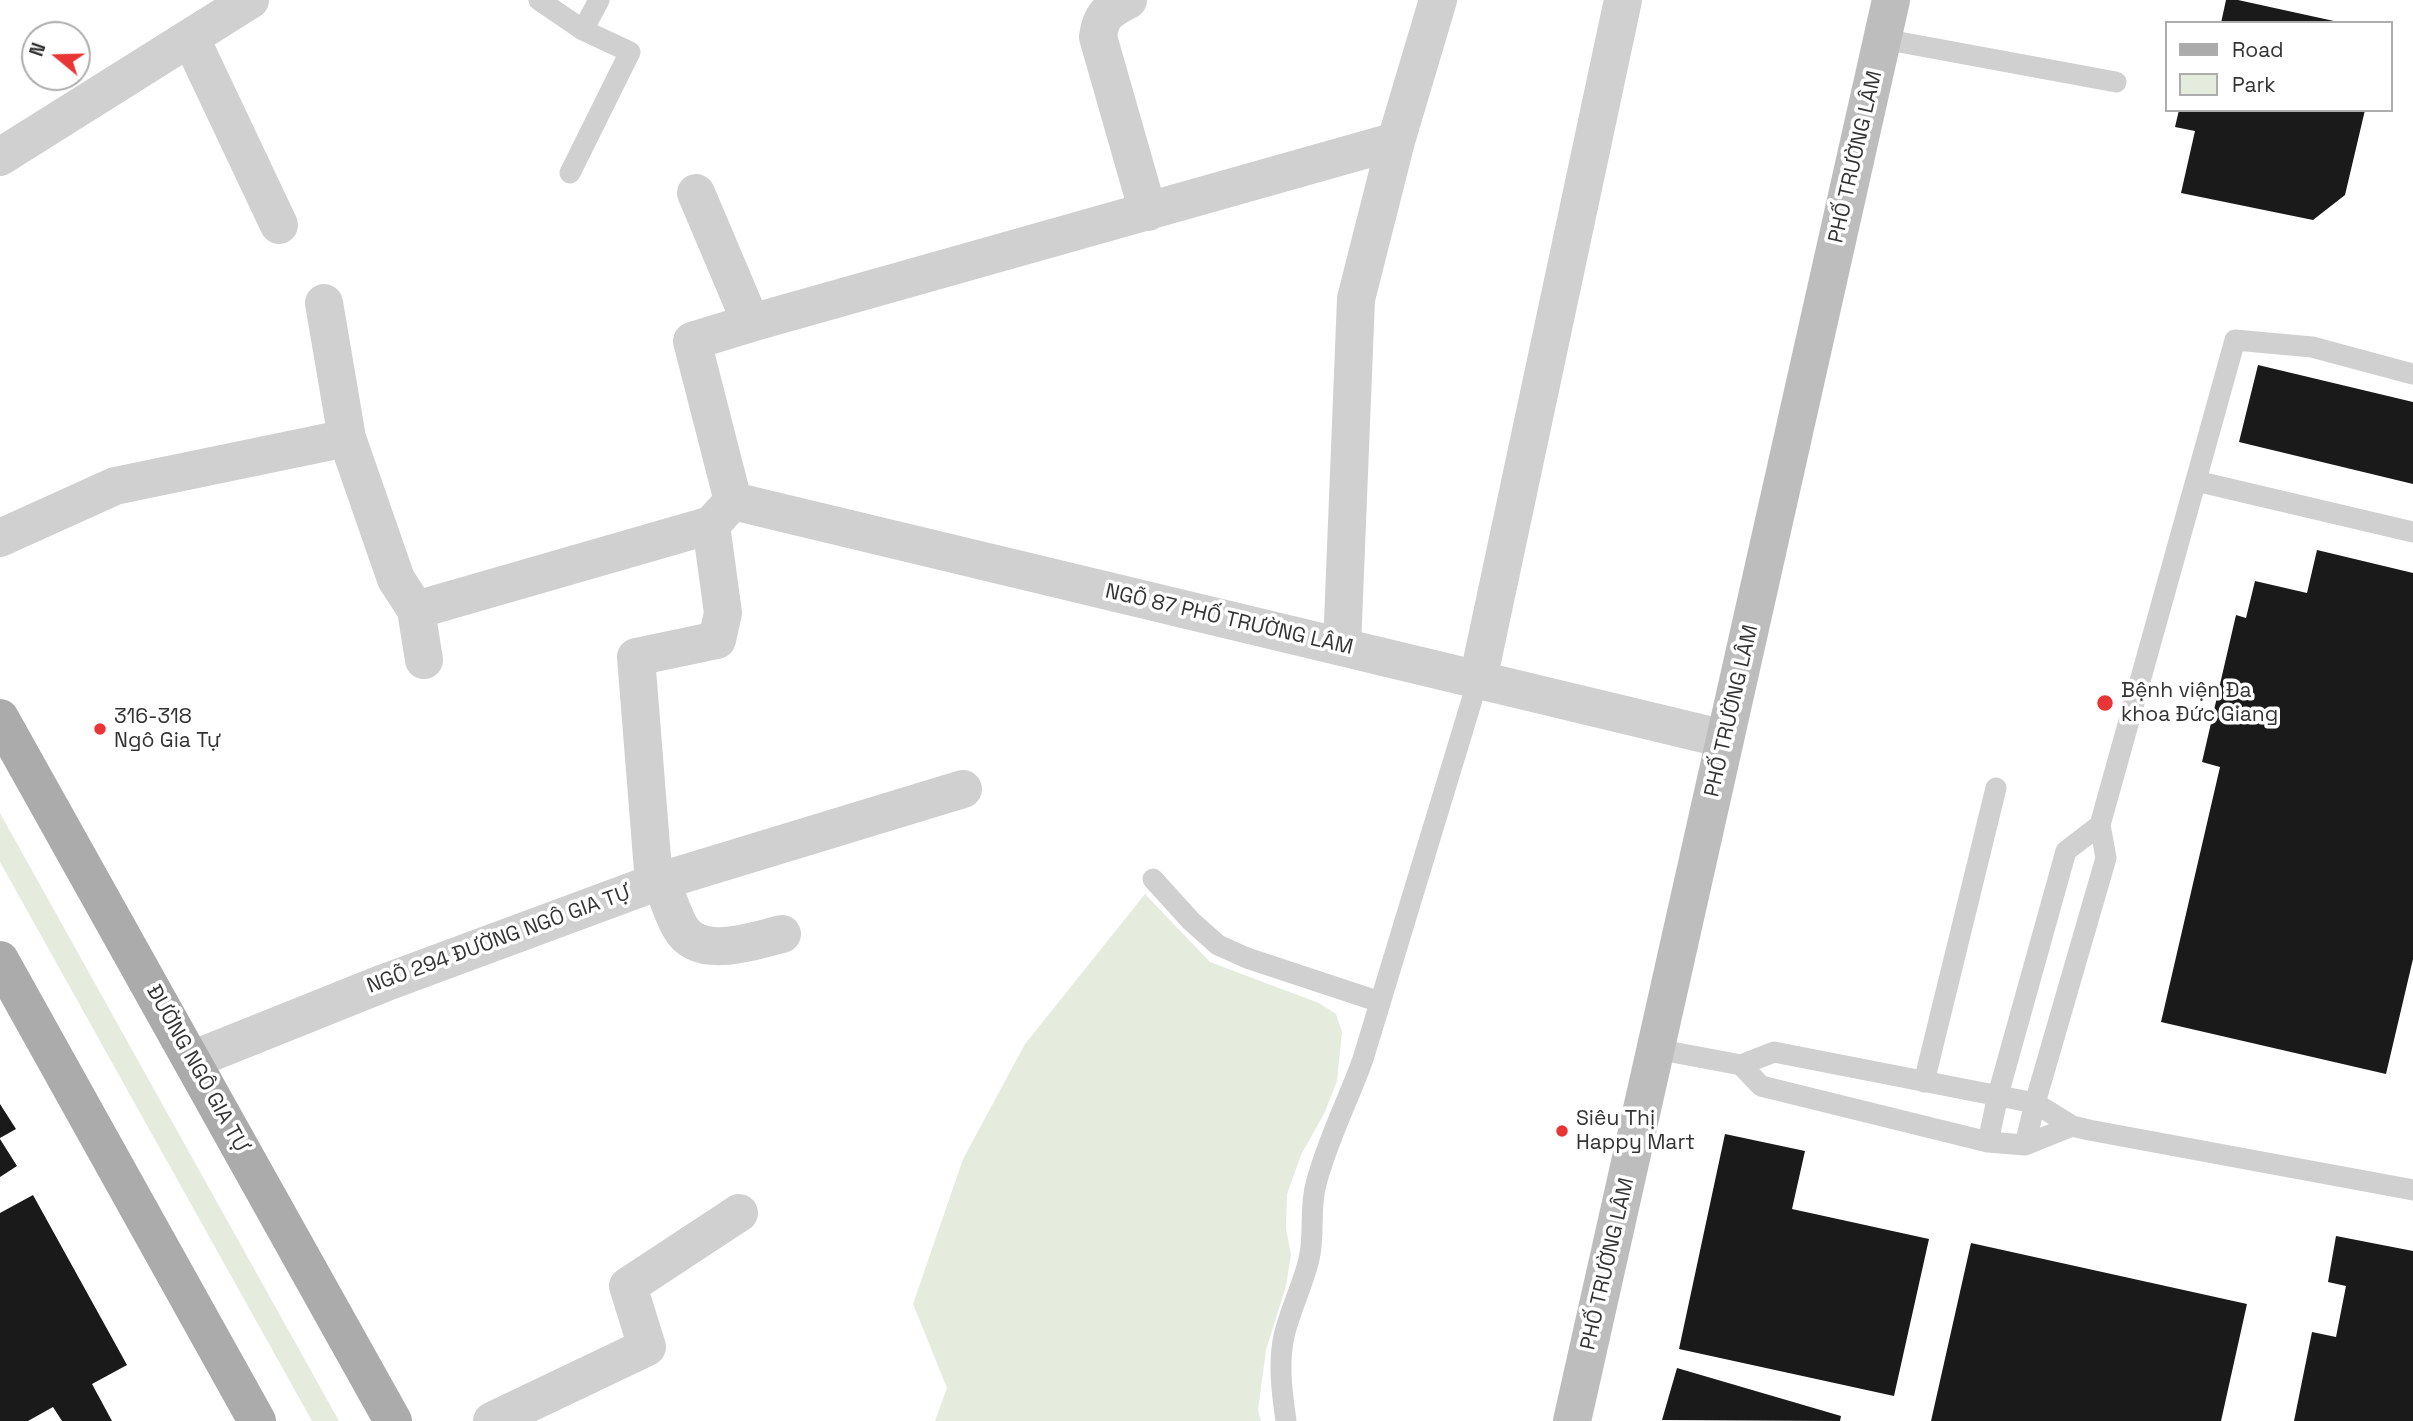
<!DOCTYPE html>
<html>
<head>
<meta charset="utf-8">
<style>
	body { margin:0 }
	#map { position:relative; width:2413px; height:1421px; overflow:hidden; background:#fff; font-family:"Space Grotesk",sans-serif }
	canvas { display:block }
	.legend { position:absolute; left:2165px; top:21px; width:228px; height:91px; box-sizing:border-box; background:#fff; border:2px solid #adadad; margin:0; padding:9px 12px; list-style:none; font-size:21px; color:#333 }
	.legend li { display:flex; align-items:center; gap:14px; height:35px }
	.legend b { width:35px; border:2px solid #adadad }
	.north { position:absolute; left:21px; top:21px; width:70px; height:70px; box-sizing:border-box; background:#fff; border:2px solid #adadad; border-radius:50%; rotate:289deg; font-size:19px; font-weight:700; line-height:28px; text-align:center; color:#333 }
	.north::after { content:''; display:block; margin:auto; width:24px; height:32px; background:#ea3536; clip-path:polygon(50% 0,100% 100%,50% 72%,0 100%) }
</style>
</head>
<body>
<div id="map">
<canvas width="2413" height="1421"></canvas>
<ul class="legend">
<li><b style="height:9px;background:#ababab"></b>Road</li>
<li><b style="height:19px;background:#e5ecde"></b>Park</li>
</ul>
<div class="north">N</div>
</div>
<script>
const ctx = document.querySelector('canvas').getContext('2d');
ctx.lineJoin = 'round';
function fill(path, color) { ctx.fillStyle = color; ctx.fill(path, 'evenodd'); }
function trace(path, color, width, dash) { ctx.strokeStyle = color; ctx.lineWidth = width; ctx.lineCap = dash ? 'butt' : 'round'; ctx.setLineDash(dash || []); ctx.stroke(path); }
function drawText(font, color, halo, rows, align = 'center') {
  ctx.font = font + ' "Space Grotesk",sans-serif'; ctx.lineWidth = 7; ctx.setLineDash([]); ctx.textBaseline = 'middle'; ctx.strokeStyle = halo; ctx.fillStyle = color; for (const [text, x, y, turn = 0] of rows) {
    ctx.save(); ctx.translate(x, y); ctx.rotate((+turn || 0) * Math.PI / 180); ctx.textAlign = isNaN(turn) ? turn : align; if (halo) ctx.strokeText(text, 0, 0); ctx.fillText(text, 0, 0); ctx.restore();
  }
}
const green = new Path2D(`
	M0,813l339,608h-27l-312,-559z
	M1145,894l65,68 109,41 17,11 6,18 -5,49 -12,31 -24,43 -14,39 -1,34 5,27 -5,31 -20,64 -8,60 3,11h-326l12,-33 -34,-84 50,-145 62,-115z`);
const building = new Path2D(`
	M2226,0h12l105,23h-122z
	M2179,110h186l-20,85 -32,25 -132,-27 14,-62 -20,-4z
	M2258,365l155,37v82l-174,-42z
	M2317,550l96,23v386l-27,115 -225,-52 59,-255 -18,-5 34,-147 10,3 9,-37 52,12z
	M0,1104l16,25 -16,9z
	M1725,1134l80,17 -13,58 137,30 -35,157 -215,-47z
	M0,1139l17,27 -17,11z
	M33,1195l94,170 -35,19 20,37h-50l-9,-14 -25,14h-28v-208z
	M2336,1236l77,15v170h-119l18,-89 24,5 10,-51 -18,-4z
	M1971,1243l276,61 -26,117h-290z
	M1677,1368l164,48 -1,5 -178,-1z`);
const service = new Path2D(`
	M539,0l44,30 47,22 -60,121
	M583,30l16,-30
	M1883,39l233,43
	M2196,481l217,51
	M1153,879l38,42 27,24 29,13 133,44
	M1656,1049l85,16 33,-13 261,51 37,23 17,4 324,60
	M1741,1065l20,21 227,56 37,3 47,-19
	M1924,1082l72,-294
	M1988,1142l10,-47 68,-244 34,-26
	M2025,1145l10,-42 71,-245 -6,-33 135,-485 77,7 101,27
	M1286,1421c-4,-28 -8,-57 -2,-85 6,-26 19,-51 25,-77 6,-24 0,-50 7,-75 11,-43 32,-83 47,-125l115,-379`);
const minor = new Path2D(`
	M1128,0c-20,11 -27,14 -30,37l50,175
	M191,39l88,186
	M0,157l250,-157
	M696,193l55,130 -59,18 41,160
	M324,303l23,135 49,141 20,31 8,50
	M751,323l645,-182
	M733,501l992,238
	M0,538l115,-52 232,-48
	M416,610l295,-85
	M1342,647l14,-348 40,-158 42,-141
	M1478,680l145,-680
	M661,880c6,15 11,33 19,47 19,34 72,14 102,7
	M654,883l309,-94
	M192,1060l192,-77 270,-100 -18,-226 81,-17 6,-27 -12,-88 22,-24
	M492,1421l155,-74 -19,-61 111,-73`);
const secondary = new Path2D(`
	M1572,1421l319,-1421`);
const primary = new Path2D(`
	M0,718l393,703
	M0,960l257,461`);
const markers = [
	[2105,703,9,"#ea3536"],
	[100,729,7,"#ea3536"],
	[1562,1131,7,"#ea3536"]
];
const streetNames = [
	["PHỐ TRƯỜNG LÂM",1856,157,-77],
	["NGÕ 87 PHỐ TRƯỜNG LÂM",1229,620,13],
	["PHỐ TRƯỜNG LÂM",1732,711,-77],
	["NGÕ 294 ĐƯỜNG NGÔ GIA TỰ",499,940,-20],
	["ĐƯỜNG NGÔ GIA TỰ",197,1069,61],
	["PHỐ TRƯỜNG LÂM",1608,1264,-77]
];
const poiNames = [
	["Bệnh viện Đa",2121,691],
	["khoa Đức Giang",2121,715],
	["316-318",114,717],
	["Ngô Gia Tự",114,741],
	["Siêu Thị",1576,1119],
	["Happy Mart",1576,1143]
];
fill(green, '#e5ecde');
fill(building, '#1a1a1a');
trace(service, '#d0d0d0', 21);
trace(minor, '#d0d0d0', 38);
trace(secondary, '#bdbdbd', 38);
trace(primary, '#ababab', 38);
for (const [x, y, r, color] of markers) { const dot = new Path2D(); dot.arc(x, y, r, 0, 2 * Math.PI); ctx.fillStyle = color; ctx.fill(dot); trace(dot, '#fff', 2.5); }
drawText('21px', '#333', '#fff', streetNames);
drawText('21px', '#333', '#fff', poiNames, 'left');
</script>
</body>
</html>
